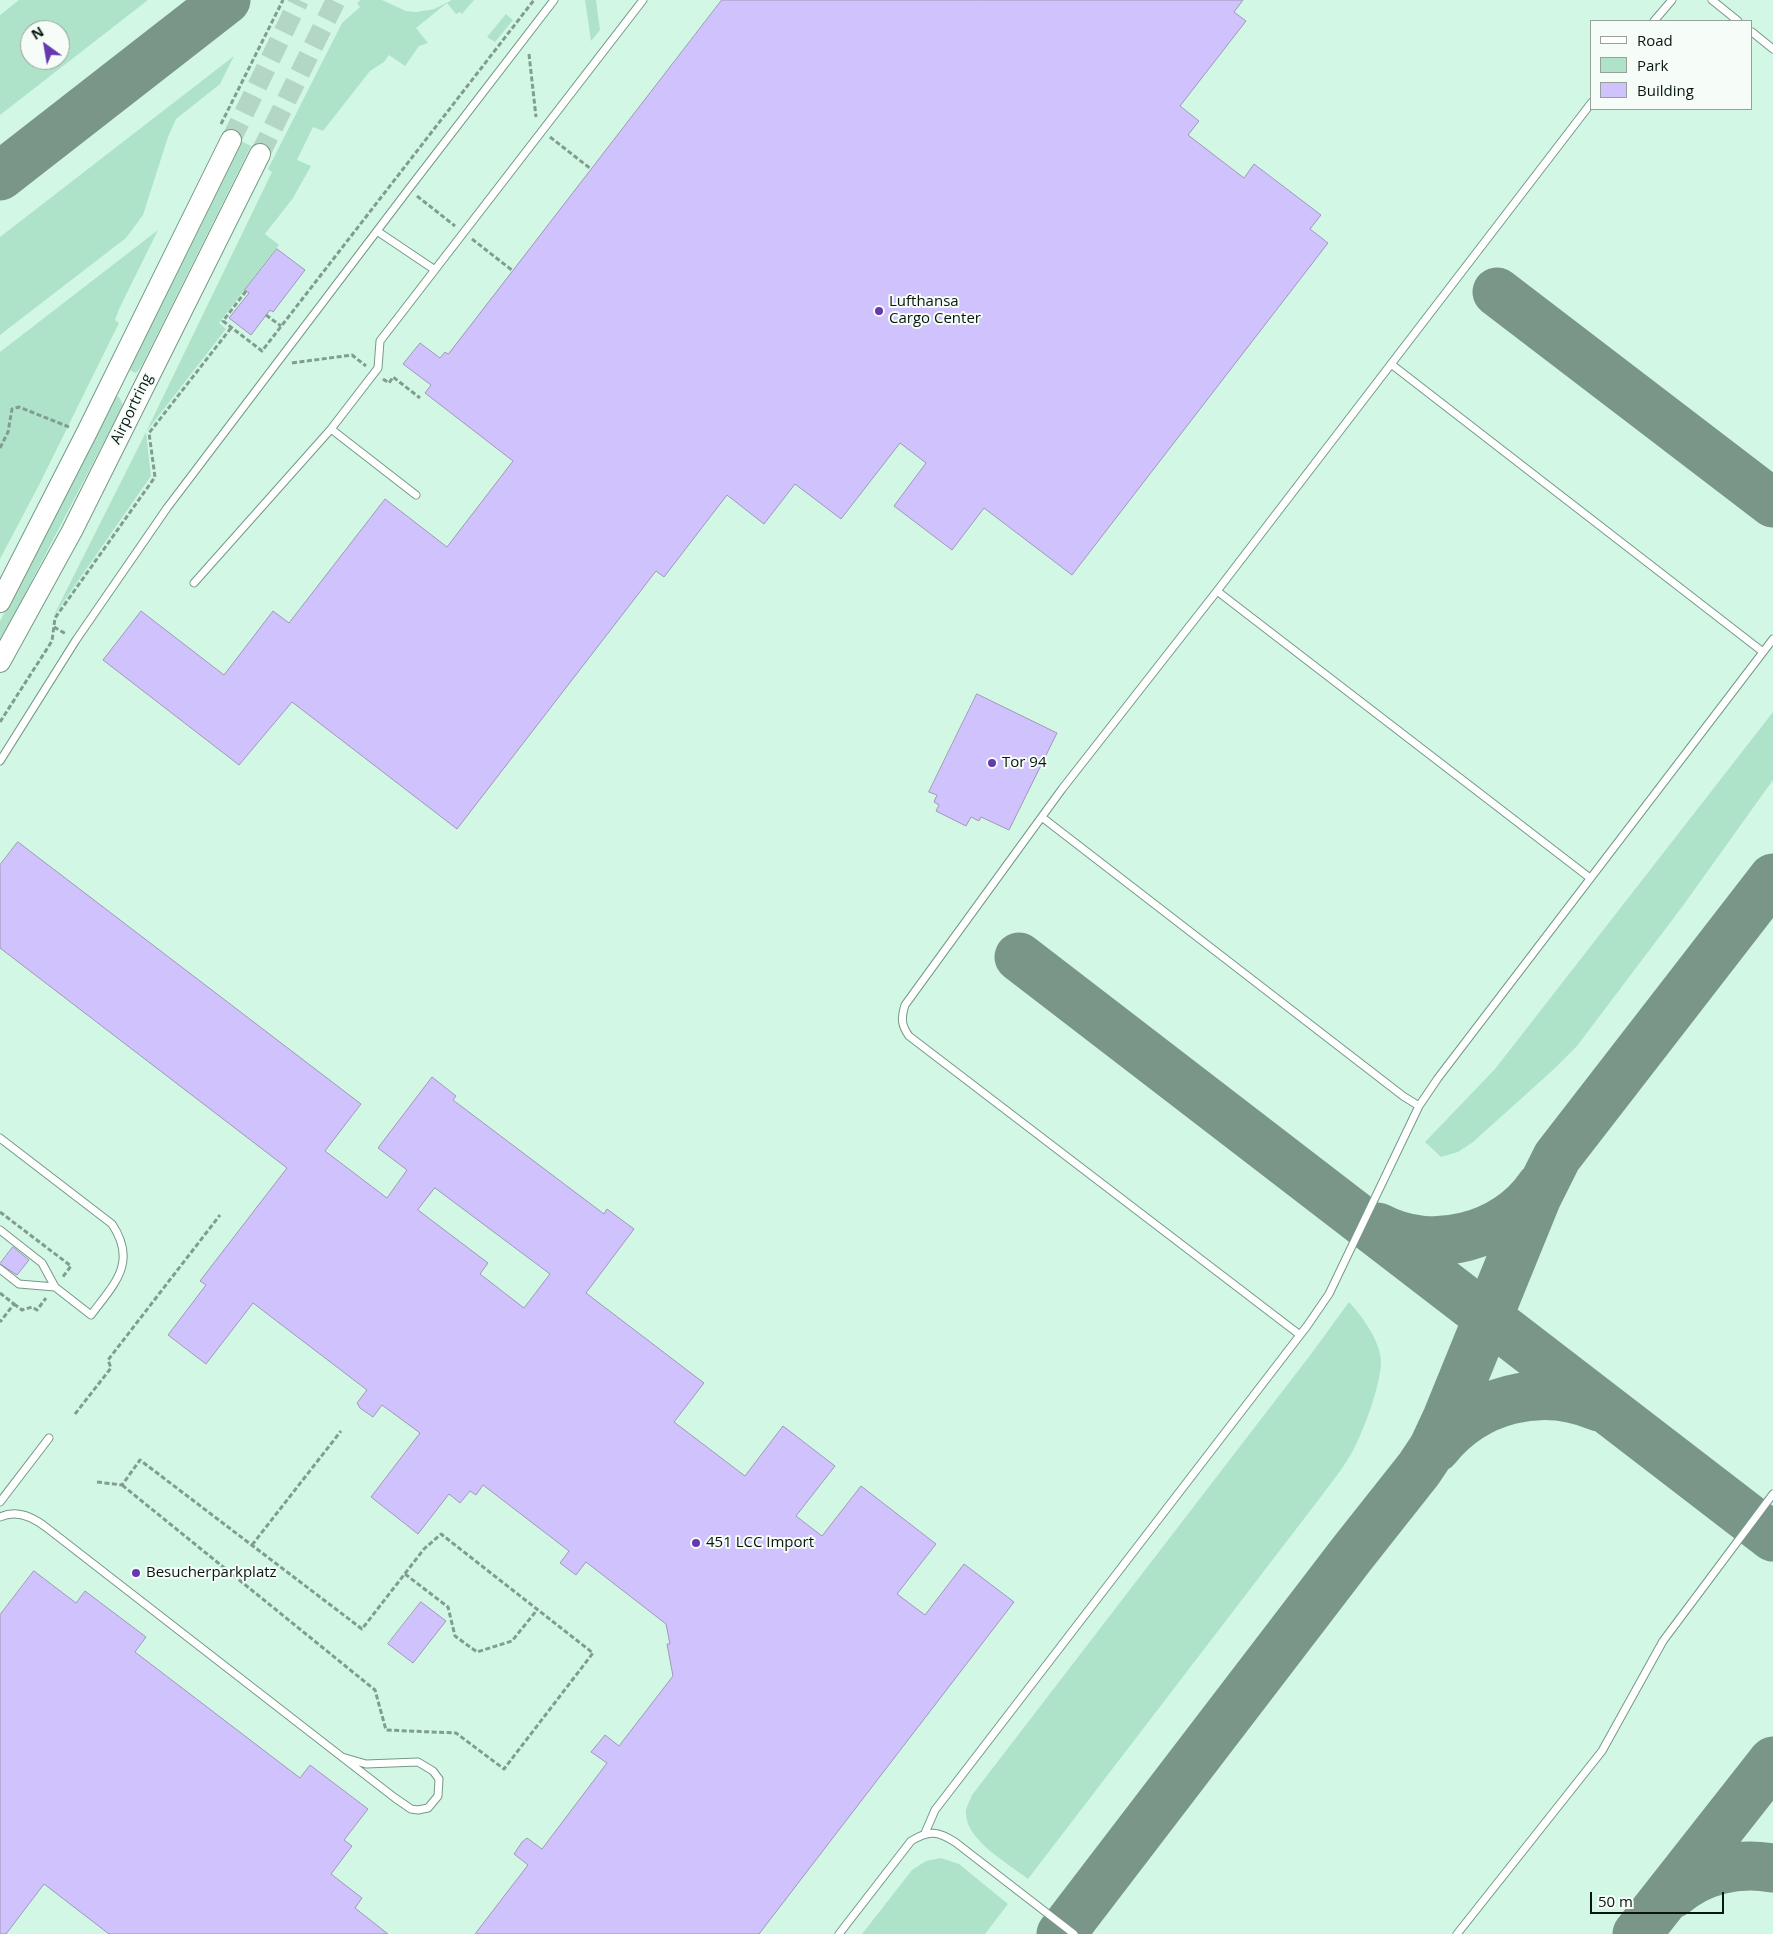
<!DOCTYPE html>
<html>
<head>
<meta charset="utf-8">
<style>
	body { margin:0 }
	#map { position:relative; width:1773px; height:1934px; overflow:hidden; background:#d2f8e5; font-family:"Open Sans",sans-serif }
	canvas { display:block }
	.legend { position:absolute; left:1590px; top:20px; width:162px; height:90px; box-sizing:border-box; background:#f6fdf9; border:1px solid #97a19c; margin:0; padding:6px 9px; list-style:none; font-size:15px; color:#081610 }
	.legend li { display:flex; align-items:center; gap:10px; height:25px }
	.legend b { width:25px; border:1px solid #97a19c }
	.north { position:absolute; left:20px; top:20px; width:50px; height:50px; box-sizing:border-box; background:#f6fdf9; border:1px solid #97a19c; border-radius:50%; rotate:328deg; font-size:14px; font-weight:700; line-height:20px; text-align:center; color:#081610 }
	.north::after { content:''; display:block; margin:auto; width:18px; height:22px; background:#6539b0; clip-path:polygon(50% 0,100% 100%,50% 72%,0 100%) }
	.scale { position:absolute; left:1590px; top:1892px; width:134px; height:22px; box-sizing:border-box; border:2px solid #081610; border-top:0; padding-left:6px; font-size:15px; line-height:18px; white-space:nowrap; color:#081610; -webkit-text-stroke:4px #f6fdf9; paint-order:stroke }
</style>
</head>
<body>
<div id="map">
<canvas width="1773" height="1934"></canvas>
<ul class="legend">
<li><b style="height:6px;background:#fff"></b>Road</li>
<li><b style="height:14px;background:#afe3c9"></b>Park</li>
<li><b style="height:14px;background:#d0c2fc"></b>Building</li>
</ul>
<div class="north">N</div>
<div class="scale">50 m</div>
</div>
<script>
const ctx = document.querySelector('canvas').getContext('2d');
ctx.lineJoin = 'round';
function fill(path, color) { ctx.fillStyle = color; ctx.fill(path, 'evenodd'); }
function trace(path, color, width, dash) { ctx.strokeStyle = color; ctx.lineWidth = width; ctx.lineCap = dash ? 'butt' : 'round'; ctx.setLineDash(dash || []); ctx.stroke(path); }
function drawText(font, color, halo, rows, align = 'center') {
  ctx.font = font + ' "Open Sans",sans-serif'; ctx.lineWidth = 4; ctx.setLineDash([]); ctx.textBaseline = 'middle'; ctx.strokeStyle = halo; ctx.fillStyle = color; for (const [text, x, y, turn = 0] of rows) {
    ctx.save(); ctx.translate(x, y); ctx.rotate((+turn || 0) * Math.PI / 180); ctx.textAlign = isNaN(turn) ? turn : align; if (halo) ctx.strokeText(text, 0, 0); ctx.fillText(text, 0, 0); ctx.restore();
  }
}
const green = new Path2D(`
	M19,0h129l-148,115v-100zM30,30h30v30h-30z
	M361,0h21l24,11 10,1 18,-3 18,-9h22l-12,14 -2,-2 -4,2 -9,-11 -31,25 12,15 -9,3 -14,20 -16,-11 -5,7 -14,9 -47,60 -10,-4 -16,33 14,6 -18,32 -28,36 14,11 -60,78 7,6 -80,103 5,44 -98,141 93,-185 126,-260 -4,-3 74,-146 18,-16 -3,-4z
	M585,0h11l4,30 -9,11z
	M506,14l7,6 -18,22 -8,-5z
	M234,56l-14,28 -44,35 -8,18 -25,78 -17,23 -126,97v-98z
	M239,140l12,6 -110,221 -5,6 -5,-2 -3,-4z
	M158,230l-38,77 -5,13 4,3 -80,162 -39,74v-207z
	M116,396l3,1 4,8 -123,237v-21z
	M1773,712v68l-91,127 -105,139 -24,24 -80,72 -15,10 -17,5 -16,-15 70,-73z
	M1349,1302c13,14 32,40 32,60 0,23 -19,74 -31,94 -8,13 -18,26 -27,38l-295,385c-19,-15 -62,-39 -62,-65 -1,-6 4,-13 6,-19l339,-441z
	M941,1858l18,6 49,40 -23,30h-123l50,-64 14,-9z`);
const taxiway = new Path2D(`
	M0,176l226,-176
	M1497,292l276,211
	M1019,957l754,580
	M1378,1227c53,29 128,10 162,-40
	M1436,1448c39,-49 105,-66 163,-41
	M1673,1894c28,-24 64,-32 100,-26
	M1061,1934l290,-379 68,-86 14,-21 14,-30 90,-221 20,-40 216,-279
	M1637,1934l136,-173`);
const building = new Path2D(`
	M722,0h521l-9,12 12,9 -66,85 19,15 -11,14 56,43 10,-14 67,51 -11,14 18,14 -256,332 -88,-67 -32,42 -58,-44 32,-43 -26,-20 -59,76 -46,-35 -31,40 -37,-29 -63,82 -8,-6 -199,258 -165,-127 -53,63 -136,-105 38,-49 83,64 49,-64 16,12 96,-124 62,48 66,-86 -88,-68 6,-8 -28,-21 17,-21 20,15 5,-6 3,2z
	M277,249l28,21 -32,42 -3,-2 -19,25 -22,-17 20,-25 -4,-3z
	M977,694l80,39 -48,97 -28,-13 -2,4 -8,-4 -5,9 -30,-15 3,-6 -5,-3 3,-7 -8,-3z
	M18,842l343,262 -36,47 62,47 20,-28 -29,-22 54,-71 24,19 -3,4 151,114 3,-5 27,20 -48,64 118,90 -30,39 71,54 38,-50 52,40 -39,50 26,20 39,-50 75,58 -39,50 28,21 39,-51 50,38 -255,332h-284l53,-69 -14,-11 8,-12 5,-4 15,11 65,-86 -16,-11 14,-17 14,11 54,-70 -6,-32h3l-4,-20 -80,-62 -10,13 -16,-12 9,-12 -86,-66 -7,10 -6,-4 -10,12 -11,-9 -31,40 -47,-37 49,-64 -38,-28 -9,12 -13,-9 -3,-5 10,-13 -114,-87 -47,61 -38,-29 38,-50 -6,-4 87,-113 -287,-220v-83zM435,1188l115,86 -26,34 -44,-34 8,-11 -70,-53z
	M13,1247l16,13 -12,15 -17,-11z
	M34,1571l42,32 9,-12 61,46 -11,15 165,126 10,-13 58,44 -24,31 8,6 -21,28 31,24 -7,10 33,26h-279l-65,-50 -38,50h-6v-319z
	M421,1602l25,19 -33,42 -25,-19z`);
const secondaryTunnel = new Path2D(`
	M231,140l68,-140
	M260,154l76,-154`);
const path = new Path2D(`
	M529,54l7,63
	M221,124l62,-124
	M550,137l41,32
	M417,196l38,30
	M472,239l41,32
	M246,291l-23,30 39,30 272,-351
	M266,315l15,11
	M292,363l60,-8 14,11
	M383,379l6,4 4,-6 27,21
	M0,448l8,-16 4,-23 7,-2 50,20
	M54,627l12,7
	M0,722l52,-81 3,-23 100,-141 -6,-44 82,-105
	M0,1212l71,54 -9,12
	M0,1293l14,11 -14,18
	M14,1304l8,6 10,-3 5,3 9,-12
	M75,1414l36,-46 -3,-8 112,-145
	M97,1482l25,3 18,-25 222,169 62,-80 17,-15 152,119 -89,116 -48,-36 -70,-3 -11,-40 -253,-205
	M252,1545l89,-114
	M405,1574l43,33 7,29 22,16 35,-11 25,-31`);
const lane = new Path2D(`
	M1712,0l26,21
	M1654,21l18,-21
	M1752,32l21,17
	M377,231l58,39
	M1391,364l372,288
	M331,429l47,-61 2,-27 263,-341
	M194,583l137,-154 85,66
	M1217,591l373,287
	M0,761l76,-121 91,-132 241,-318 146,-190
	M1043,818l360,278 16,10
	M0,1138l112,86c26,39 2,60 -21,91l-36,-28 -13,-24 -42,-33
	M0,1269l19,15 36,3
	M1300,1335l-391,-299c-8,-11 -8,-18 -4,-31l157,-216 155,-198 375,-489
	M0,1502l49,-64
	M0,1517c17,-8 33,0 47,11l295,229 53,41 16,11 7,1 10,-2 10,-12 1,-17 -6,-8 -15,-9 -52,2 -24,-7
	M925,1833l10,-23 372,-484 22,-32 90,-188 19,-28 335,-439
	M839,1934l72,-93c18,-11 27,-10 44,1l119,92
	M1457,1934l145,-183 61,-110 110,-147`);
const secondary = new Path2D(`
	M0,602l87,-170 144,-292
	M0,662l72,-131 188,-377`);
const markers = [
	[879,311,5,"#6539b0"],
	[992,763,5,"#6539b0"],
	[696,1543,5,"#6539b0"],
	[136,1573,5,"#6539b0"]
];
const poiNames = [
	["Lufthansa",889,302],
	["Cargo Center",889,319],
	["Tor 94",1002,763],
	["451 LCC Import",706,1543],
	["Besucherparkplatz",146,1573]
];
const streetNames = [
	["Airportring",132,409,-64]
];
fill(green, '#afe3c9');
trace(taxiway, '#7a9688', 49);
fill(building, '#d0c2fc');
trace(building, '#9f98b8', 1);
trace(secondaryTunnel, '#b4d6c5', 20, [20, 10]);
trace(lane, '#769987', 9);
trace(secondary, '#769987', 22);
trace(path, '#819d90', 3, [5, 2.5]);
trace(lane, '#fff', 7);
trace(secondary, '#fff', 20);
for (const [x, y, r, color] of markers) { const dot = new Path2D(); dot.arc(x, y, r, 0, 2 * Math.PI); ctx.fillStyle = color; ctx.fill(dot); trace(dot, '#f6fdf9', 2); }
drawText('15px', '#081610', '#f6fdf9', poiNames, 'left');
drawText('15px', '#081610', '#f6fdf9', streetNames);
</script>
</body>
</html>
